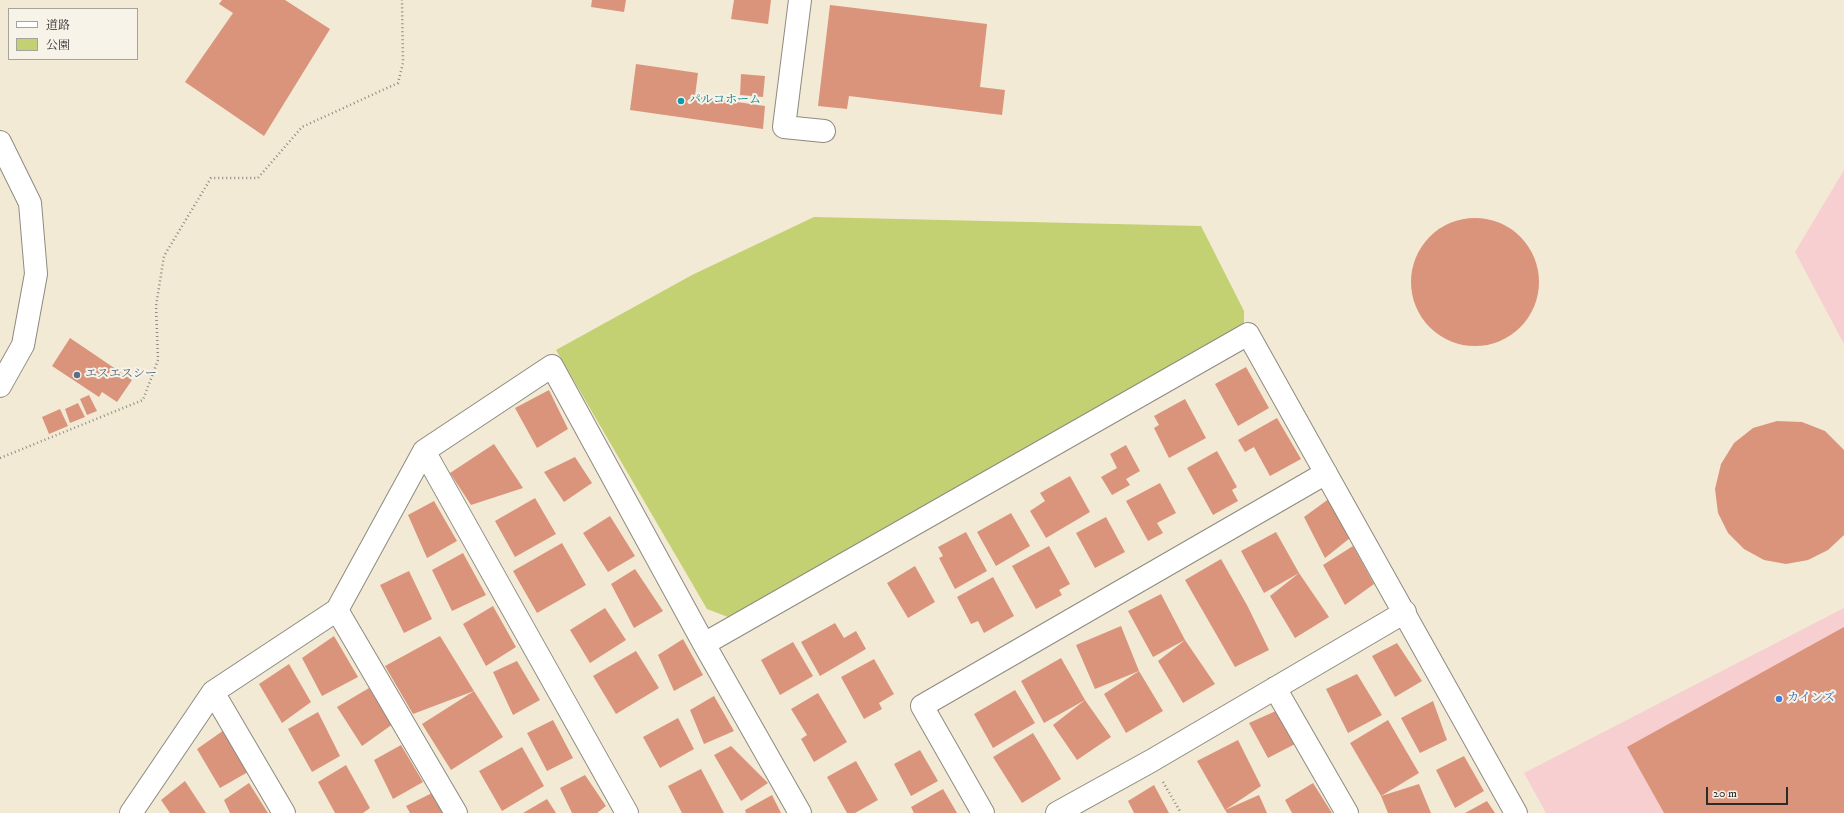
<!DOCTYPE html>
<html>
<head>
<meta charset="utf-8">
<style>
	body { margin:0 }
	#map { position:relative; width:1844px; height:813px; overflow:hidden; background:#f2ead4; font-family:"IM FELL DW Pica","Noto Serif JP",serif }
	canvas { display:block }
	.legend { position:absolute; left:8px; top:8px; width:130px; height:52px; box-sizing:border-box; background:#f7f3e8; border:1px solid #a5a39c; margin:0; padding:5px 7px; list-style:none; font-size:12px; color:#2b2b2b }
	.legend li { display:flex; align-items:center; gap:8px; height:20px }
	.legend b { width:20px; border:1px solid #a5a39c }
	.scale { position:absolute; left:1706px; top:787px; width:82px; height:18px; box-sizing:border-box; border:2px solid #2b2b2b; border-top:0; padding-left:5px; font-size:12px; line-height:14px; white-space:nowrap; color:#2b2b2b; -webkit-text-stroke:3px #f7f3e8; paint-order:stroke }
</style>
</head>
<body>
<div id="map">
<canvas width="1844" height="813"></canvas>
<ul class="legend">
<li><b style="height:5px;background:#fff"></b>道路</li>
<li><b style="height:11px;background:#c3d172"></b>公園</li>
</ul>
<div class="scale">20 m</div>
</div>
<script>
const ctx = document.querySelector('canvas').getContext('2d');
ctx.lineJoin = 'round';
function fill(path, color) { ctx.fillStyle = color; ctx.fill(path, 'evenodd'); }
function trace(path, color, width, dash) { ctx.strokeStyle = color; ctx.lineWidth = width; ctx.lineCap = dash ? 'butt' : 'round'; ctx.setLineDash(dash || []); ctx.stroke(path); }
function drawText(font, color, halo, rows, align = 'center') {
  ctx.font = font + ' "IM FELL DW Pica","Noto Serif JP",serif'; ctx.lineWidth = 4; ctx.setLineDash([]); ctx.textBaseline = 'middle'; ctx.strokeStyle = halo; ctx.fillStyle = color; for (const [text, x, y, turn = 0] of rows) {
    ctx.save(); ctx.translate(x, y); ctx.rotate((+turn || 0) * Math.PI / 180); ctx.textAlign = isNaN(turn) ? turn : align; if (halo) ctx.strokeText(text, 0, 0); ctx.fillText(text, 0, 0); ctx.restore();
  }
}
const built = new Path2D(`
	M1844,170v174l-49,-92z
	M1844,608v205h-298l-22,-40z`);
const green = new Path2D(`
	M814,217l387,9 43,85v13l-516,293 -21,-8 -151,-259 136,-75z`);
const building = new Path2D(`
	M222,0h63l45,29 -66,107 -79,-54 48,-69 -14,-9z
	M592,0h34l-2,12 -33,-5z
	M734,0h37l-3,24 -37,-5z
	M830,5l157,19 -7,63 25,3 -3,25 -153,-19 -2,13 -29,-3z
	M636,64l62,9 -3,23 70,10 -2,23 -133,-19z
	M741,74l24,2 -2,21 -23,-2z
	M1411 282a64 64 0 1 1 128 0a64 64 0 1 1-128 0Z
	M70,338l62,42 -15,22 -15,-10 -3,5 -47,-31z
	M1246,367l23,41 -31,18 -23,-42z
	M549,390l19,39 -31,19 -22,-40z
	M89,395l8,16 -10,4 -7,-16z
	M1185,399l21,39 -37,20 -15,-30 5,-3 -5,-9z
	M78,403l7,14 -15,6 -5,-14z
	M60,409l8,17 -19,8 -7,-17z
	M1277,418l24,41 -31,17 -16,-29 -9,5 -7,-12z
	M1777,421l25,1 23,9 19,19v85l-16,15 -20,10 -22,4 -22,-4 -20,-11 -16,-16 -10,-20 -3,-24 6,-25 13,-21 19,-15z
	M494,444l29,44 -52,17 -21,-32z
	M1126,445l14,26 -14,8 4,6 -18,10 -11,-18 16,-9 -7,-14z
	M1217,451l20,36 -5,3 6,11 -25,14 -26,-47z
	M575,457l17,26 -28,19 -20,-30z
	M1070,476l20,36 -44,26 -16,-27 15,-10 -5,-8z
	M1160,483l16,30 -19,10 6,10 -15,8 -22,-40z
	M535,498l21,36 -41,23 -20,-36z
	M1330,498l20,40 -25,20 -21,-41z
	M434,501l23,40 -30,17 -19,-43z
	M1011,513l19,33 -34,20 -19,-34z
	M610,516l25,40 -27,16 -25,-39z
	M1106,517l19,35 -30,16 -19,-35z
	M966,532l21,39 -32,18 -16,-31 4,-2 -5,-9z
	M1276,532l23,41 30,44 -34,21 -25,-42 29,-23 -35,20 -23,-42z
	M562,543l24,42 -49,28 -24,-42z
	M1049,546l21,38 -11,6 3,5 -26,14 -24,-43z
	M1353,546l21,38 -29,21 -22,-40z
	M463,553l23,42 -34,16 -20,-41z
	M1221,559l27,48 21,43 -34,17 -50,-87z
	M915,566l20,36 -27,16 -21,-35z
	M635,569l28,42 -29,17 -23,-44z
	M409,571l23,48 -28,14 -24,-48z
	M993,577l21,39 -30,17 -6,-12 -7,3 -14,-27z
	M1161,594l24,46 30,44 -32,19 -25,-42 27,-21 -32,17 -25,-46z
	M493,606l23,41 -30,19 -23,-42z
	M605,608l21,32 -36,23 -20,-33z
	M835,623l9,15 12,-7 10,18 -46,27 -19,-34z
	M1121,626l18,45 24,40 -37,22 -22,-39 35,-23 -44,18 -19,-44z
	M1844,627v186h-180l-37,-66z
	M334,636l24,41 -36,19 -20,-38z
	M440,636l34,55 -61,23 -28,-48z
	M683,639l20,36 -29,16 -16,-36z
	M793,642l20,34 -33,19 -19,-35z
	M1397,643l25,38 -27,16 -23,-41z
	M636,651l23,37 -43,26 -23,-38z
	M1061,658l24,42 -41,23 -23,-42z
	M874,659l20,35 -15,9 3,6 -18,10 -23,-42z
	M517,661l23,39 -27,15 -20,-43z
	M289,664l22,38 -29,21 -23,-39z
	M1357,674l25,41 -34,18 -22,-44z
	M369,688l24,36 -31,22 -25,-39z
	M1015,690l20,33 -42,25 -19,-34z
	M474,691l29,46 -52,33 -29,-46z
	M818,693l29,49 -33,20 -13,-23 6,-4 -16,-26z
	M714,696l20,35 -30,13 -14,-34z
	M1085,700l26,37 -34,23 -24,-35z
	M1433,701l14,39 -27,13 -19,-35z
	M1278,710l17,34 -27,14 -19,-35z
	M318,712l22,44 -28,16 -24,-43z
	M678,718l16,31 -34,19 -17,-31z
	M553,720l20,38 -26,13 -20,-38z
	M1388,720l31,53 -38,23 -31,-53z
	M224,730l24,42 -28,16 -23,-39z
	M1033,733l28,46 -39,24 -29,-46z
	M1238,740l23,46 -36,24 -28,-49z
	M401,745l22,37 -30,17 -19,-39z
	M731,746l37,37 -27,18 -27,-46z
	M522,747l22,39 -42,25 -23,-40z
	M920,750l18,31 -27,15 -17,-32z
	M1464,756l20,35 -29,17 -19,-38z
	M856,761l22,39 -23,13h-8l-20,-36z
	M346,765l24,43 -7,5h-28l-17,-31z
	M701,769l23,44h-42l-14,-27z
	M585,775l21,31 -9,7h-25l-12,-25z
	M185,781l21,32h-36l-9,-13z
	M249,783l19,30h-38l-6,-13z
	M1313,783l19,30h-40l-7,-13z
	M1419,784l12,29h-43l-7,-17z
	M1154,785l15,28h-35l-6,-12z
	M943,789l14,24h-43l-3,-6z
	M436,791l11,22h-37l-4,-7z
	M772,795l9,18h-35l-1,-3z
	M1259,795l8,18h-40l-2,-3z
	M547,799l9,14h-33z
	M1487,801l8,12h-30z`);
const path = new Path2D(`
	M0,458l143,-58 15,-40 -2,-54 8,-50 47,-78h47l44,-51 96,-44 5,-20 -1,-63
	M1163,782l18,31`);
const street = new Path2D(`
	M800,0l-16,127 40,4
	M337,610l87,-159
	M704,644l544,-310 268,479
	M1275,688l72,125
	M131,813l82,-121
	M284,813l-71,-121 124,-82 119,203
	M627,813l-203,-362 128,-85 152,278 96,169
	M983,813l-61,-107 404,-233
	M1057,813l94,-52 254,-149`);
const secondary = new Path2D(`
	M0,142l30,61 6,71 -13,71 -23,41`);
const markers = [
	[681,101,4,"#0f9aa8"],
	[77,375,4,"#5c6f8a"],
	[1779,699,4,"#3f7fe0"]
];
const cultureNames = [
	["パルコホーム",689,101]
];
const serviceNames = [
	["エスエスシー",85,375]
];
const shopNames = [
	["カインズ",1787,699]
];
fill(built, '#f7cfd1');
fill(green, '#c3d172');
fill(building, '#db947c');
trace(street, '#8e8a80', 24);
trace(secondary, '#8e8a80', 24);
trace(path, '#8e8a80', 2.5, [1, 3]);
trace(street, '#fff', 22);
trace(secondary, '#fff', 22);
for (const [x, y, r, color] of markers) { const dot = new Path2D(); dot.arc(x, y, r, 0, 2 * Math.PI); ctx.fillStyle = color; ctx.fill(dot); trace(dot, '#f7f3e8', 1.5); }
drawText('12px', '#0d838f', '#f7f3e8', cultureNames, 'left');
drawText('12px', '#4e5e75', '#f7f3e8', serviceNames, 'left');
drawText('12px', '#366cbe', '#f7f3e8', shopNames, 'left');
</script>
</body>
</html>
